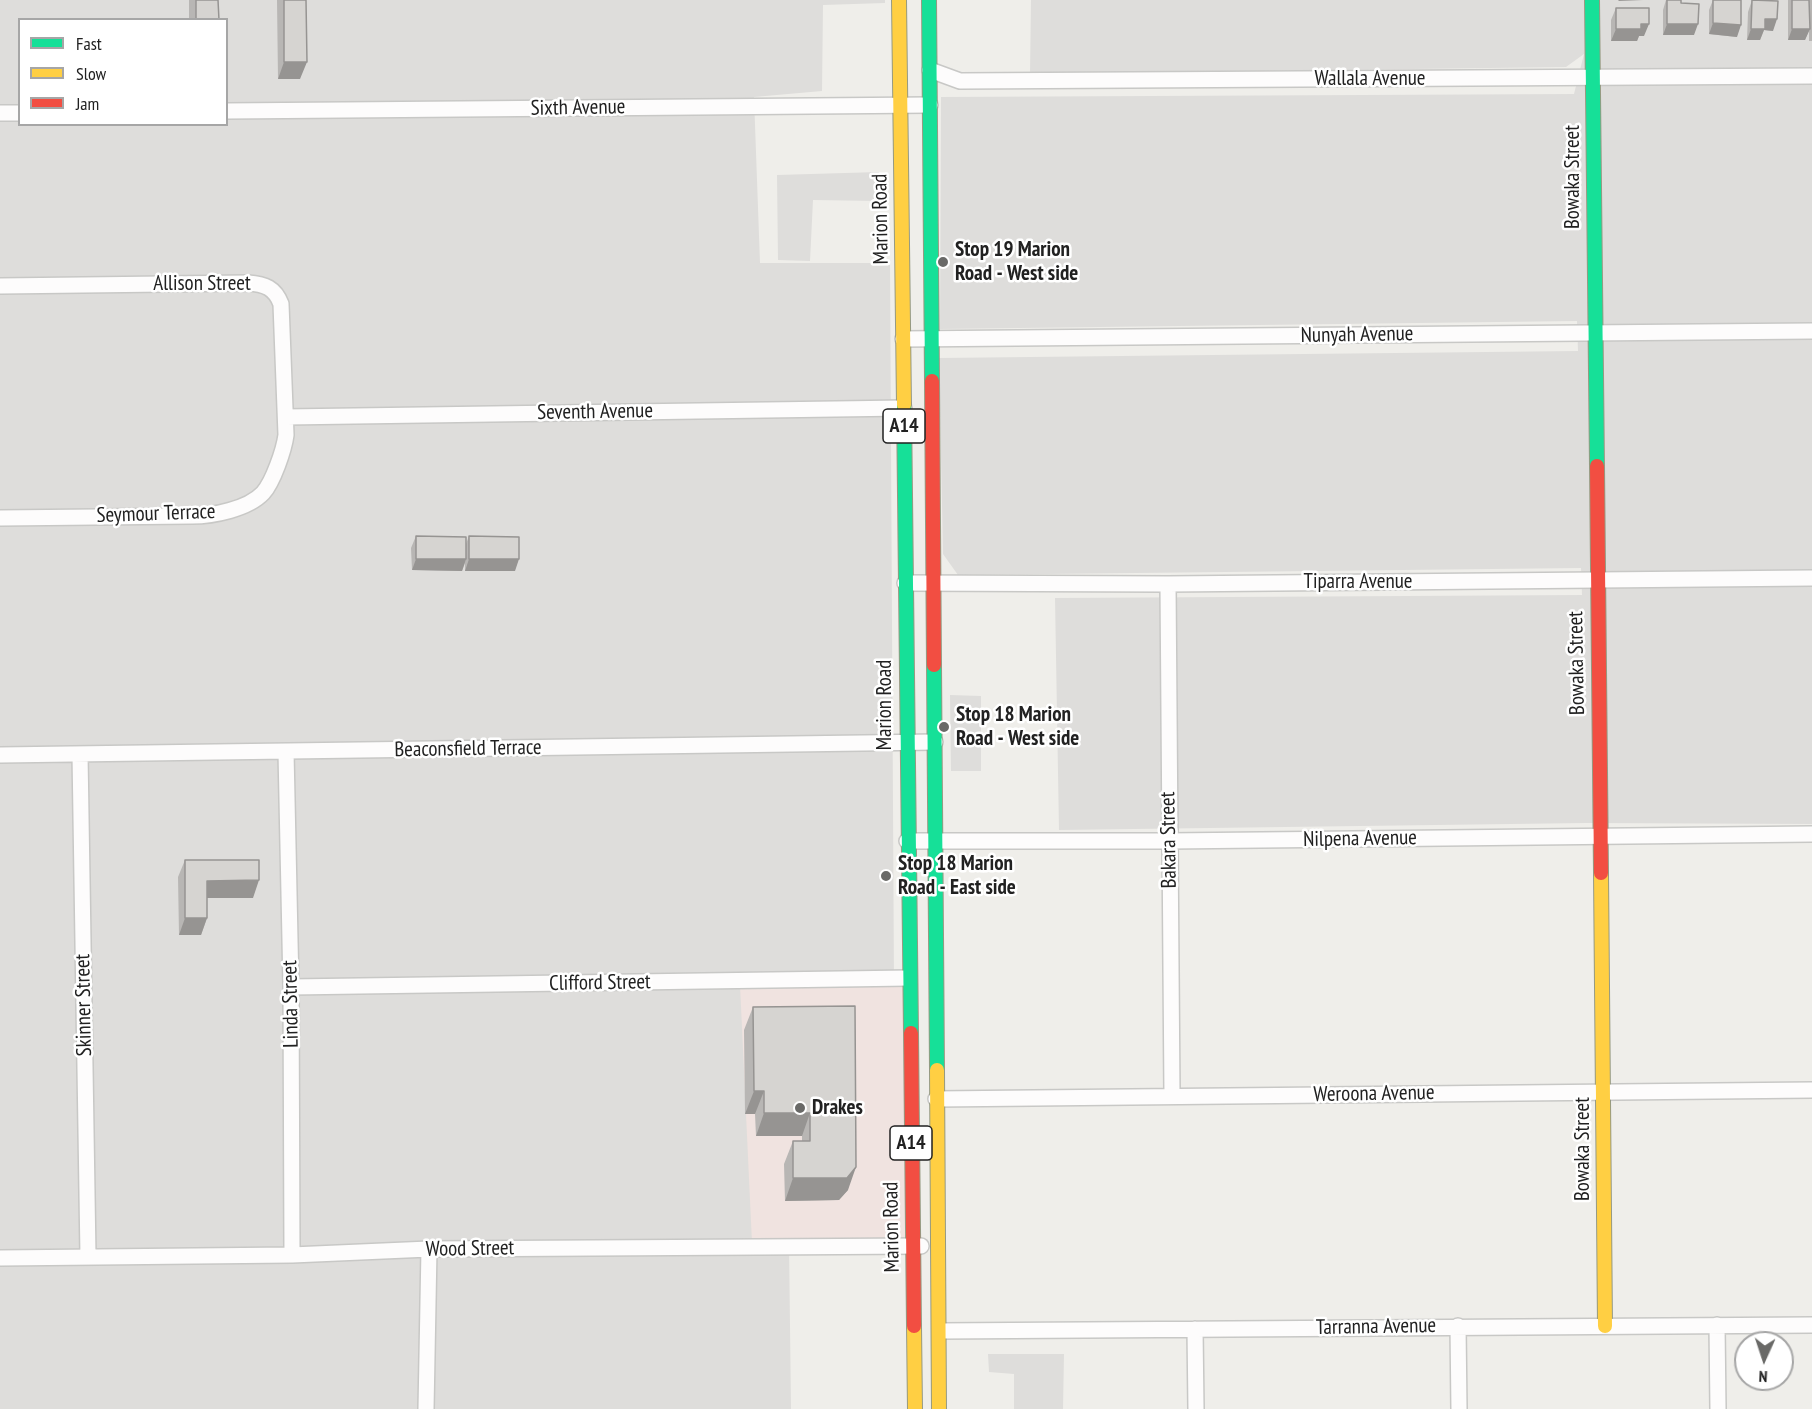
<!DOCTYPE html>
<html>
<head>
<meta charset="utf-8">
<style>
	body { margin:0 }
	#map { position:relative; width:1812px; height:1409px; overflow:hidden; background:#efeeea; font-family:"PT Sans Narrow",sans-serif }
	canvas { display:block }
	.legend { position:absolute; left:18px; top:18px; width:210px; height:108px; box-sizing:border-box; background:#fff; border:2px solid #a6a6a6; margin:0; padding:8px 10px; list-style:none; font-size:18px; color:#212121 }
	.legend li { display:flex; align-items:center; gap:12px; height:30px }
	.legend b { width:30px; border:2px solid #a6a6a6 }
	.north { position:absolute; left:1734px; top:1331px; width:60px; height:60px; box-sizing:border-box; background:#fff; border:2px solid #a6a6a6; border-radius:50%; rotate:183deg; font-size:16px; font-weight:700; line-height:24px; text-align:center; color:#212121 }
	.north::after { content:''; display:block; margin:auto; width:21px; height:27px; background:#696967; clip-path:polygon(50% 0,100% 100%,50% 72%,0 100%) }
</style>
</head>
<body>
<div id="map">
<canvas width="1812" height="1409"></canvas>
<ul class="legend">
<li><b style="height:8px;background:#16e098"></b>Fast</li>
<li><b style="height:8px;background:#ffcf43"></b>Slow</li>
<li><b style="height:8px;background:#f24e42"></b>Jam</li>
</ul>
<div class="north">N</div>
</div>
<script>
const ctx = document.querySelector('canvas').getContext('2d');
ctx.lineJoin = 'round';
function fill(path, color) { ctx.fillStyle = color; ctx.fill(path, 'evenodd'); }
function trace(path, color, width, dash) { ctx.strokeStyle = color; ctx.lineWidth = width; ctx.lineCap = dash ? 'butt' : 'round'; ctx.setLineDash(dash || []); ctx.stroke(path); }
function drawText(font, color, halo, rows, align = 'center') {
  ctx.font = font + ' "PT Sans Narrow",sans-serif'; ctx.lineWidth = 5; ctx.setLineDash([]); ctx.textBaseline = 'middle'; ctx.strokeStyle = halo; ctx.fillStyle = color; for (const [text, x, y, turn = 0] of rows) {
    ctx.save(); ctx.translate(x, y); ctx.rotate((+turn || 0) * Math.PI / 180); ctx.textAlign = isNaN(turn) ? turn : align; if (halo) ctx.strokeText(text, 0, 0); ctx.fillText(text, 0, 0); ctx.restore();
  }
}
const residential = new Path2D(`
	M0,0h885v3l-62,2 -1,86 -68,6 6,166h130l4,723 -153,-1 48,258 2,166h-791zM20,20h206v104h-206z
	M1031,0h781v824l-226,-1 -527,7 -4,-232 527,-3 -1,-27 -623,7 -15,-21 -4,-196 639,-7 -1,-30 -637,8 1,-232 633,-3 10,-40 -18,13 -536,7z
	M879,172l-1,29 -65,-1 -3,61 -32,-1 -1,-85z
	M950,695l31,1v75h-30z
	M988,1354h76l-1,55h-49v-35l-25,-2z`);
const commercial = new Path2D(`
	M740,985l169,1 -1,255 -156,2z`);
const street = new Path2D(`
	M930,70l30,11 852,-5
	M226,111l704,-6
	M0,113h20
	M0,286l248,-3c17,1 27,5 33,21l5,131c-2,15 -13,47 -23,58 -15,16 -50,23 -71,23l-192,2
	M903,339l909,-8
	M286,417l618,-9
	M905,583l263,1 644,-6
	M1168,584l4,512
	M286,752l5,235 1,268
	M80,754l8,502
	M0,755l935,-13
	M907,841h262l643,-7
	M291,987l618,-9
	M936,1099l876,-9
	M0,1258l292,-3 137,-6 492,-3
	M1717,1325l1,84
	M1458,1326l1,83
	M1195,1329l1,80
	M940,1331l872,-6
	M426,1409l3,-160`);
const fast = new Path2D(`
	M929,0l3,381
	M1592,0l5,466
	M904,405l7,628
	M934,665l3,405`);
const slow = new Path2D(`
	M899,0l5,405
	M1601,873l4,453
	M937,1070l2,339
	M914,1326l1,83`);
const jam = new Path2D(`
	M932,381l2,284
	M1597,466l4,407
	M911,1033l3,293`);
const wall = new Path2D(`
	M189,0h29l1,20h-30z
	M277,0h29l-6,79h-22z
	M1666,0h15v3l13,32h-31v-25z
	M1713,0l24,37 -28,-3v-24z
	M1752,0l21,31 -9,-1 -4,10h-13l1,-28z
	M1788,0h24v41h-3v-11l-4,10h-17z
	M1616,8l28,28h-5l-2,5h-26v-21z
	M416,536l50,8 3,-8 46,35h-50v-8l-3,8 -50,-1 -1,-22z
	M185,860l68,38h-46v20l-6,17h-22l-1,-58z
	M855,1006l-7,184 -9,10 -54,1 -1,-37 9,-23h9v-5h-46l-1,-22h-10l-1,-84 9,-23z`);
const shadedWall = new Path2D(`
	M1619,0h24l-25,1z
	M1765,19h12l-4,12 -9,-1 -4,10h-13l4,-11z
	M1713,23l28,2 -4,12 -28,-3z
	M1641,24h8l-5,12h-5l-2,5h-26l5,-12z
	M1667,24h31l-4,11h-31z
	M1792,29h18l-5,11h-17z
	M284,62h23l-7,17h-22z
	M416,559h50l-4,12 -50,-1z
	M469,559h50l-4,12h-50z
	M259,880l-6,18h-52l6,-17z
	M185,918h22l-6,17h-22z
	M754,1091h10l-9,23h-10z
	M764,1113h46l-8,23h-46z
	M856,1167l-8,23 -9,10 -54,1 8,-23z`);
const building = new Path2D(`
	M196,0h22l1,20h-23z
	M284,0h22l1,62h-23z
	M1667,0h14v3l18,1 -1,20h-31z
	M1713,0h28v25l-28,-2z
	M1752,0l26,1 -1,18h-12v10h-14z
	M1792,0h17l1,29h-18z
	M1616,8h33v16h-8v5h-25z
	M416,536l50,1v22h-50z
	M469,536l50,1v22h-50z
	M185,860h74v20l-52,1v37h-22z
	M855,1006l1,161 -9,11h-54v-37h17v-28h-46v-22h-10l-1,-84z`);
const markers = [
	[943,262,6,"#696967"],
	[944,727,6,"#696967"],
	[886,876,6,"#696967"],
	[800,1108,6,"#696967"]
];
const shields = [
	[904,426,42],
	[911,1143,42]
];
const shieldNames = [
	["A14",904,426],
	["A14",911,1143]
];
const streetNames = [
	["Wallala Avenue",1370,79],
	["Sixth Avenue",578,108,-1],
	["Bowaka Street",1573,177,-90],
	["Marion Road",881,219,-91],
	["Allison Street",202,284],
	["Nunyah Avenue",1357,335,-1],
	["Seventh Avenue",595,412,-1],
	["Seymour Terrace",156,514,-2],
	["Tiparra Avenue",1358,582],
	["Bowaka Street",1577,663,-91],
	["Marion Road",885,705,-90],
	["Beaconsfield Terrace",468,749,-1],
	["Nilpena Avenue",1360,839,-1],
	["Bakara Street",1169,840,-91],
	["Clifford Street",600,983,-1],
	["Linda Street",291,1004,-91],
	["Skinner Street",84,1005,-91],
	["Weroona Avenue",1374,1094,-1],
	["Bowaka Street",1583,1149,-90],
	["Marion Road",892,1227,-91],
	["Wood Street",470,1249,-1],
	["Tarranna Avenue",1376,1327,-1]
];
const poiNames = [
	["Stop 19 Marion",955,250],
	["Road - West side",955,274],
	["Stop 18 Marion",956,715],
	["Road - West side",956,739],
	["Stop 18 Marion",898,864],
	["Road - East side",898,888],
	["Drakes",812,1108]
];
fill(residential, '#dedddb');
fill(commercial, '#f0e3e0');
trace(street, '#c8c8c6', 18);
trace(fast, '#969a82', 16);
trace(slow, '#969a82', 16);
trace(jam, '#969a82', 16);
trace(street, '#fdfcfc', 15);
trace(fast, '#16e098', 14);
trace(slow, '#ffcf43', 14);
trace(jam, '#f24e42', 14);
fill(wall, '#b8b6b4');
fill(shadedWall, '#969492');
fill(building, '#d6d4d1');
trace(building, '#969492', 1.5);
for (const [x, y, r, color] of markers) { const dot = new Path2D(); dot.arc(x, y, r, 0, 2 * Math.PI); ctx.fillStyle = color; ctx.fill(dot); trace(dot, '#fff', 2); }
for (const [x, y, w] of shields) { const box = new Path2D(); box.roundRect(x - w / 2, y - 17, w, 34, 4.5); ctx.fillStyle = '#fff'; ctx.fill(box); trace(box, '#212121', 1.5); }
drawText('bold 20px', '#212121', null, shieldNames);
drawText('21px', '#212121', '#fff', streetNames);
drawText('bold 21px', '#212121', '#fff', poiNames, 'left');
</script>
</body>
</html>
